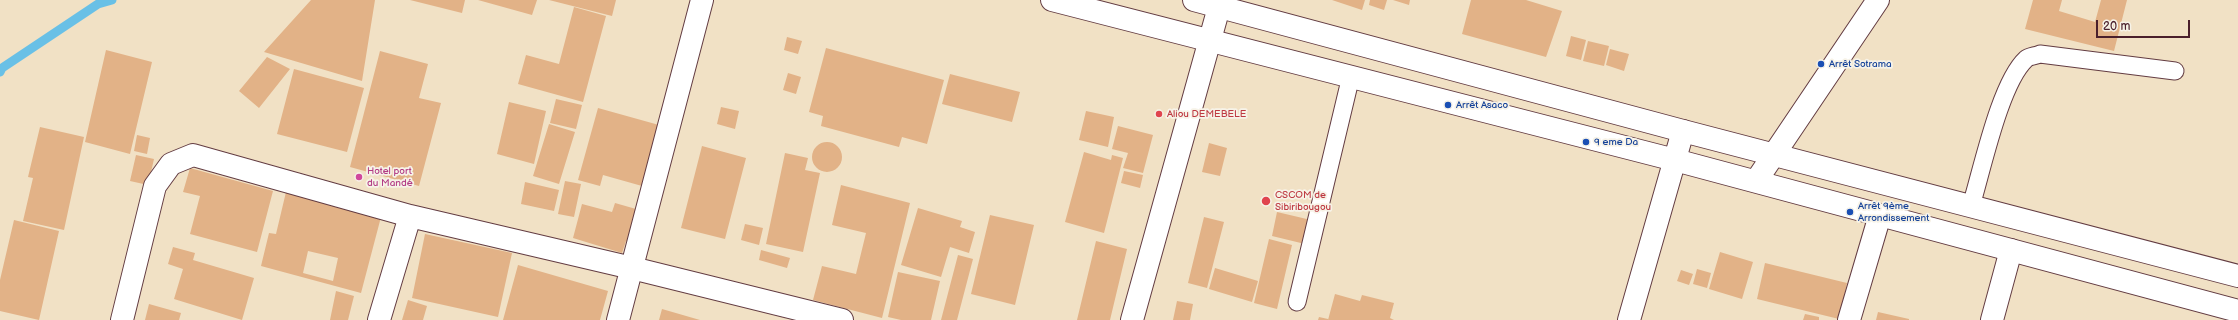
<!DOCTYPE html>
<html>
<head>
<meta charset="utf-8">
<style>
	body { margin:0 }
	#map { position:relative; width:2238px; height:320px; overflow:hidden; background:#f1e1c5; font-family:"Balsamiq Sans",sans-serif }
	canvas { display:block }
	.scale { position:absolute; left:2096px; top:20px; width:94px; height:18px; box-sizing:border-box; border:2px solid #4a1f2b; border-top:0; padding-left:5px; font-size:12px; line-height:14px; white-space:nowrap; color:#4a1f2b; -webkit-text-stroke:3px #f7f3e8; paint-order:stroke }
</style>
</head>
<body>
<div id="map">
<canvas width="2238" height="320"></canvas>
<div class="scale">20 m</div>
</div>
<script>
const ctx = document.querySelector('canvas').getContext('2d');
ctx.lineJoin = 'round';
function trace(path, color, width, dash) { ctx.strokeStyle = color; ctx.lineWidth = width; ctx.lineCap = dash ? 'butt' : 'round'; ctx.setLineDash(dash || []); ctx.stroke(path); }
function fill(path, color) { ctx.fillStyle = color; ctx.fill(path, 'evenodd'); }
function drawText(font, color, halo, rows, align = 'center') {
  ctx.font = font + ' "Balsamiq Sans",sans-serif'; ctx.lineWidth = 3.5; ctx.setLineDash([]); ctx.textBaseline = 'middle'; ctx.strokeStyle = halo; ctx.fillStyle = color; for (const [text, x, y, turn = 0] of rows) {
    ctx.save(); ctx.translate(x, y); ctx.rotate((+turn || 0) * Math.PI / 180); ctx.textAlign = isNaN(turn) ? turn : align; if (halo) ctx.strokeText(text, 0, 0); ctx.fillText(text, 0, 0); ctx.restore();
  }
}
const stream = new Path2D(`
	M0,72l2,-4 96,-64 14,-4`);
const building = new Path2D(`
	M311,0h64l-13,81 -98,-29z
	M410,0h55l-3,13z
	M478,0h59l-5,15z
	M549,0h67l-4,16z
	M1332,0h33l-3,10z
	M1370,0h17l-3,10 -15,-5z
	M1393,0h17l-1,5z
	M1471,0h55l36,11 -16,46 -84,-23z
	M2033,0h29l-3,11 36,11 6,-22h26l-13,51 -89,-22z
	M574,7l32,9 -23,86 -65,-18 8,-29 33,9z
	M1571,36l15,4 -5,20 -15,-4z
	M787,37l15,4 -4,13 -14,-4z
	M1588,41l21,5 -5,20 -21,-5z
	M826,48l118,32 -17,64 -25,-7 -3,10 -78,-21 2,-10 -14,-4z
	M1610,49l19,5 -5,17 -18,-6z
	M106,50l46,12 -22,92 -45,-12z
	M380,51l48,13 -9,34 22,5 -22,83 -69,-19z
	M267,57l23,12 -31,39 -20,-17z
	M294,69l70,19 -17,64 -70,-18z
	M788,73l13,4 -5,17 -13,-4z
	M950,74l70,18 -8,30 -70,-18z
	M556,99l26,6 -6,24 -26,-6z
	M509,102l37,9 -12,53 -37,-10z
	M721,107l18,4 -4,18 -18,-5z
	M598,108l61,17 -17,61 -39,-11 -3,11 -22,-6z
	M1086,111l28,6 -6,30 -29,-7z
	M549,124l26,8 -16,52 -26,-8z
	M1118,126l35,9 -10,38 -20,-5 5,-15 -16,-4z
	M40,127l44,10 -20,93 -41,-9 10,-43 -5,-1z
	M137,135l13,3 -3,16 -13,-3z
	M812 157a15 15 0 1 1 30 0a15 15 0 1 1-30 0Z
	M1209,143l18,5 -7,28 -18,-4z
	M702,146l44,12 -21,81 -44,-11z
	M1084,152l27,8 1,-5 11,3 -19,75 -39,-11z
	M785,153l23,5 -3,12 15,3 -17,79 -37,-8z
	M136,155l18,4 -6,26 -18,-4z
	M190,168l83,23 -16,61 -67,-18 10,-38 -17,-4z
	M1124,171l19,4 -3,13 -19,-5z
	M565,181l16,3 -7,33 -16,-3z
	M525,182l34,8 -5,21 -33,-7z
	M841,185l69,18 -28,115 -69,-18 9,-34 34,8 10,-41 -34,-8z
	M286,192l95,25 -20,76 -100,-27 8,-33 7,1zM308,251l30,7 -5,23 -30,-8z
	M615,203l28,8 -9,33 -8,-3 -4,12 -49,-15 9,-34 30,8z
	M918,208l44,13 -2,6 15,5 -6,21 -19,-6 -9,30 -40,-12z
	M1277,212l34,8 -6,24 -33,-8z
	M990,215l44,10 -19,80 -44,-11z
	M1204,217l20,5 -17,66 -19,-5z
	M14,220l45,11 -20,89 -39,-9v-31z
	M745,224l18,4 -4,17 -18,-5z
	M425,234l87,19 -14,64 -86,-19z
	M1269,239l23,6 -15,64 -23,-6z
	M1096,241l31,8 -17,71h-33z
	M173,247l22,6 -2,7 61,18 -12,42 -68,-21 9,-30 -15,-5z
	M761,250l29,8 -3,10 -28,-8z
	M1720,252l33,10 -11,37 -33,-10z
	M958,255l15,4 -16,61h-16z
	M1765,263l82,20 -8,36 -82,-20z
	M518,265l90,26 -8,29h-97z
	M1215,268l43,13 -6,21 -43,-13z
	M1697,269l14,4 -4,15 -14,-4z
	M1681,270l12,4 -4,11 -12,-4z
	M898,272l42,9 -9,39h-30l-13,-3z
	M336,291l18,5 -6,24h-18z
	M1335,294l25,7 2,-6 32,8 -4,15 4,2h-66z
	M408,300l19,6 -4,14h-21z
	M1177,301l16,3 -3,16h-17z
	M149,304l32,9 -2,7h-34z
	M662,309l38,11h-41z
	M1878,312l31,7v1h-33z
	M1805,314l14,3v3h-16z
	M1319,317l9,2v1h-10z`);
const lane = new Path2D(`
	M1971,206c11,-36 29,-123 55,-147 3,-3 10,-3 14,-5l135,17
	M1297,302l54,-226`);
const street = new Path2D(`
	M1756,181l122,-181
	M122,320l33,-134 16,-22 22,-9 217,61 222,52 210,52
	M379,320l31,-104
	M618,320l84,-320
	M1132,320l89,-320
	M1629,320l54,-189
	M1849,320l31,-105
	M1992,320l19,-70`);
const highway = new Path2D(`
	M1052,0l623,160 563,151
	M1194,0l489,131 555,145`);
const markers = [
	[1821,64,4,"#1a4fb4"],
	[1448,105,4,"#1a4fb4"],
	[1159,114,4,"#e0444e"],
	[1586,142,4,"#1a4fb4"],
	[359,177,4,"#d1479c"],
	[1266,201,5,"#e0444e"],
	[1850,212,4,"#1a4fb4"]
];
const transitNames = [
	["Arrêt Sotrama",1829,64],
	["Arrêt Asaco",1456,105],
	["9 eme Da",1594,142],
	["Arrêt 9ème",1858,206],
	["Arrondissement",1858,218]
];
const healthNames = [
	["Aliou DEMEBELE",1167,114],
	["CSCOM de",1275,195],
	["Sibiribougou",1275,207]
];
const hotelNames = [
	["Hotel port",367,171],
	["du Mandé",367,183]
];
trace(stream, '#69c0e6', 9);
fill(building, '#e2b287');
trace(lane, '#633c42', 19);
trace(street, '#633c42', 24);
trace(highway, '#633c42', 24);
trace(lane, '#fff', 17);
trace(street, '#fff', 22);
trace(highway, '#fff', 22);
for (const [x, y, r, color] of markers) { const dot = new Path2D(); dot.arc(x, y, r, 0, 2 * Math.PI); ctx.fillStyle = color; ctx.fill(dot); trace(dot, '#f7f3e8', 1.5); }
drawText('10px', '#164399', '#f7f3e8', transitNames, 'left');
drawText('10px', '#be3a42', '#f7f3e8', healthNames, 'left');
drawText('10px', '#b23c85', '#f7f3e8', hotelNames, 'left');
</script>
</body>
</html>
